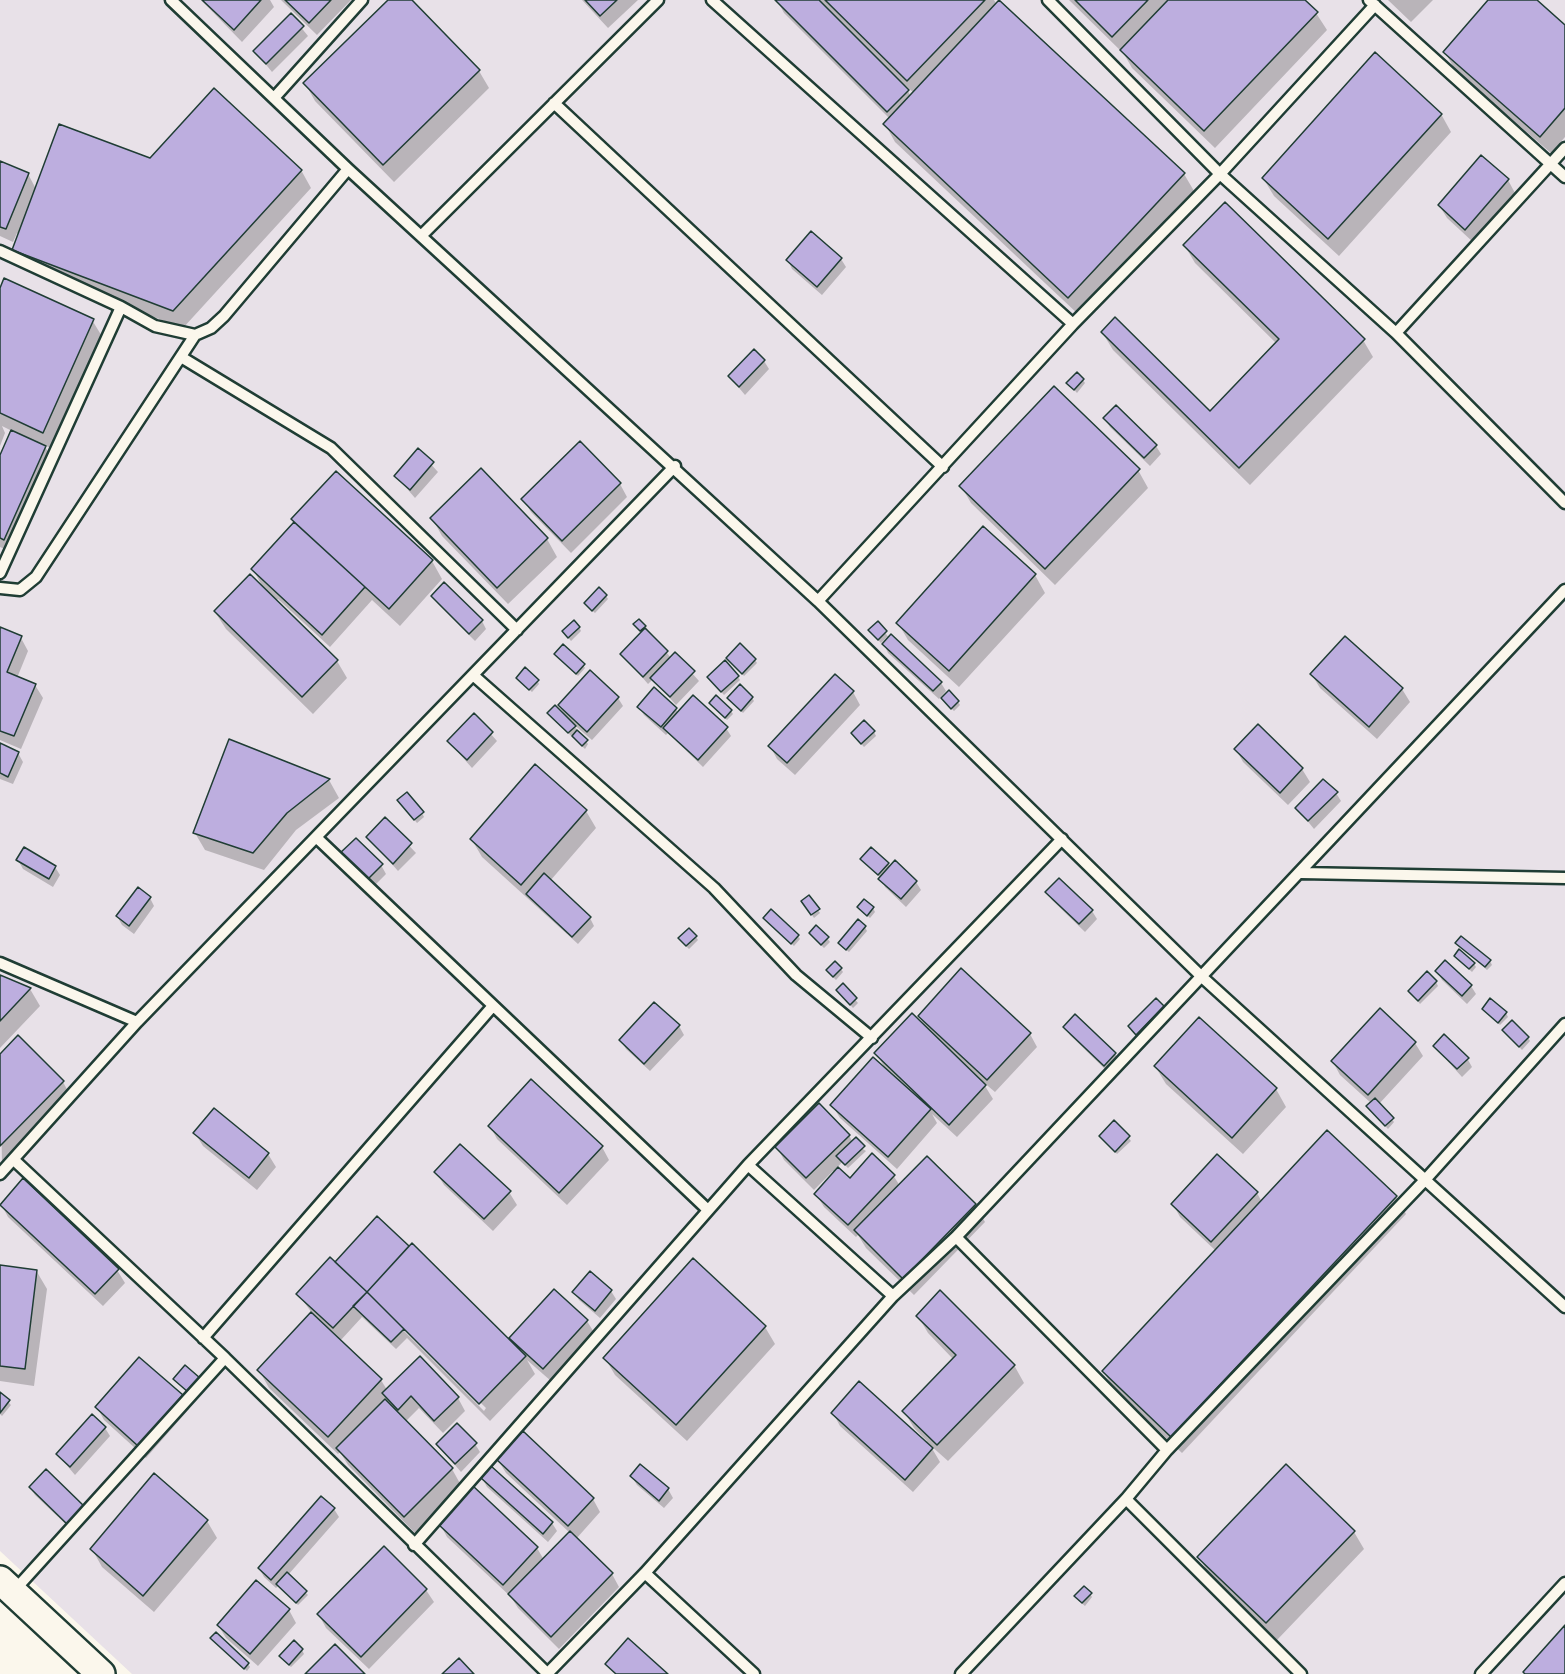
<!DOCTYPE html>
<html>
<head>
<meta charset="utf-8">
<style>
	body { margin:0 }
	canvas { display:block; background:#fbf7ec }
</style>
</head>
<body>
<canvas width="1565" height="1674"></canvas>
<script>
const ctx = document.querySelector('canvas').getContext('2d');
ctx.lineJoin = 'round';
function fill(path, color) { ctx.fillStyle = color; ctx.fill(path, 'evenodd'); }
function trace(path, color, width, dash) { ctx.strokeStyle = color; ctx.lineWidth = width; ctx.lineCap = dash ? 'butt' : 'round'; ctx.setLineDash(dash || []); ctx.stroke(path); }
const built = new Path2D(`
	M0,0h1565v1674h-1433l-132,-123z`);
const shadow = new Path2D(`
	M201,0h69l4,7 -32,35z
	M281,0h70l-34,35z
	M390,0h20l69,71 10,17 -95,94 -79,-81 -10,-18z
	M582,0h56l-30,28z
	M777,0h217l3,5 3,-4 184,173 10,17 -115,124 -184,-173 -10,-18 5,-5 -106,-106zM905,85l9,8 -3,4z
	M1069,0h234l13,13 11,17 -112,118 -83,-80 -8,-14z
	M1388,0h45l-22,22z
	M1490,0h45l30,27v110l-14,16 -96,-83 -10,-18z
	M291,15l17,21 -36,36 -17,-21z
	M1441,114l10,18 -112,124 -65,-60 -11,-18z
	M150,160l151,10 10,18 -128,140 -160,-61 -10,-17 6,-16 -2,-1 -4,9 -13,-6v-73l28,11 8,15z
	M1508,180l7,13 -42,49 -26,-24 -8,-13z
	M1185,246l178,94 10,17 -123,128 -137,-135 -11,-18 108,81 67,-69 -82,-81z
	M841,259l5,8 -24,28 -30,-26 -4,-9z
	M0,291l92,29 11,18 -50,111 -9,-4 9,15 -42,92 -11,-5v-89l12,-27 -10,-5 3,7 -5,13z
	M764,361l5,8 -24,26 -15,-18z
	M1083,380l2,3 -8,10 -9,-10z
	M1105,419l51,27 5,8 -11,12 -40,-39z
	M418,450l20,22 -23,26 -19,-22z
	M481,470l66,69 10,18 -49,47 -66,-68 -10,-18z
	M1138,470l10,18 -93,97 -84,-82 -10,-17z
	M336,473l96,88 10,18 -42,47 -28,-26 -42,47 -52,-48 -2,2 61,60 10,17 -34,36 -87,-85 -11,-17 47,-26 -9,-17z
	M620,484l7,13 -56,56 -40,-41 -8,-13z
	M1035,575l10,18 -86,94 -51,-47 -10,-17z
	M433,596l49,25 4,8 -11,12 -37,-37z
	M606,596l2,3 -13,14 -8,-7z
	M878,623l11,15 52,45 5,8 -7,8 -51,-46 -4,-9 5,-6 -2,-1 -6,6 -9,-9z
	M645,626l26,32 4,-4 24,27 -23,24 -23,-26 -5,5 -26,-30 20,-21 -5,-5z
	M579,627l2,4 -10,10 -5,-6z
	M0,629l21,9 7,13 -11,27 18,7 8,13 -22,51 -21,-9z
	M1345,638l57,51 8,13 -33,37 -57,-51 -8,-13z
	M556,654l27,11 2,3 -7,8z
	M728,658l27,2 2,3 -13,13z
	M836,676l17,16 7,13 -65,70 -18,-16 -7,-13z
	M738,677l2,3 -16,15 -13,-14z
	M517,678l20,2 2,4 -7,8z
	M618,698l5,8 -31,34 -20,-17 16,21 -3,5 -34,-32h15l-7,-11z
	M729,698h23l2,3 -11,12z
	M945,702h13l2,3 -6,6z
	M711,704l20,7 2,3 -6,6z
	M639,707l37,2 2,4 48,15 5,8 -28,31 -35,-34 -2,2 -22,-20z
	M474,715l23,26 -25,27 -23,-26z
	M1258,726l44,43 8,13 -22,23 -45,-43 -7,-13z
	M874,732l2,4 -12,11 -9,-10z
	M230,741l99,39 10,18 -43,32 -32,40 -59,-20 -10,-17z
	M0,745l18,8 5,9 -10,22 -13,-5z
	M1336,793l5,8 -27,28 -17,-21z
	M401,804l21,9 2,4 -7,6z
	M586,811l10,17 -46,53 40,37 4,8 -16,18 -96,-87 -10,-17z
	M385,820l31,33 -18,18 -30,-34z
	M18,860l37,7 5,8 -7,12 -30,-18z
	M862,860l26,4 28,18 5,8 -15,17 -21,-20 -4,-9z
	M346,863l35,2 5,9 -15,15z
	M1047,892l45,19 5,8 -12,13 -33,-32z
	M150,898l4,8 -20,28 -12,-9 -5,-9z
	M805,905l13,5 2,3 -6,5z
	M858,907l15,1 2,4 -5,6z
	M765,918l33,18 2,3 -6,7z
	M865,927l2,4 -18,21 -7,-5 -2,-4z
	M696,937l2,3 -9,9 -7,-7z
	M813,937l14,1 3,4 -6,6z
	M1457,944l33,17 2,4 -5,5z
	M1455,956l19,8 2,3 -4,5z
	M841,969l2,3 -7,8 -6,-6z
	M1437,971l34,15 5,8 -9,10 -25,-24z
	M0,976l30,13 10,17 -40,42z
	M1436,982l2,4 -18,18 -10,-13z
	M843,986l15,17 -5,5 -13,-14z
	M1156,1000l9,11 -26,27 -10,-11z
	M1483,1009l23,4 2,4 -8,8z
	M919,1016l111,18 7,13 -42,45 -13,-11 11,18 -36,38 -25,-23 5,9 -40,46 -57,-51 -8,-13 54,-35 -10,-17 50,-25z
	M679,1026l5,9 -34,36 -24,-22 -5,-9z
	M1065,1027l50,27 5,8 -11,11 -39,-38z
	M1504,1031l24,7 2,3 -8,9z
	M1415,1043l8,13 -44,48 15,18 -6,7 -18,-19 -2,-3 3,-4 -31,-28 -7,-13z
	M1434,1046l33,12 5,9 -10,10z
	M0,1056l63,26 7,13 -68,69z
	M1155,1066l121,23 10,18 -43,47 -77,-70z
	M490,1126l112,21 7,13 -42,45 -70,-66z
	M195,1133l73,21 8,13 -19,23 -54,-44z
	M849,1135l4,8 13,8 -18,17 -6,-6 -5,6 13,12 43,-5 7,11 75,19 10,17 -71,73 -48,-47 -8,-13 -2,2 -32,-30 -8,-13 19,-21 -2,-2 -19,19 -30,-30 -7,-13z
	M1128,1137l3,4 -14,13 -14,-15z
	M436,1172l73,20 8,13 -24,26 -49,-46z
	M23,1180l94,90 8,13 -22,23 -95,-89 -7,-13z
	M1257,1193l5,9 134,-5 10,17 -224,239 -68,-64 -11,-18 113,-120 -36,-34 -7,-13z
	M408,1247l107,99 -4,-7 76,-18 8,13 -44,47 -24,-21 8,14 -45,47 -83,-83 -11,11 -34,-32 -22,24 41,39 6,10 71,8 7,13 -22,22 -24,-25 -14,14 47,47 10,18 -47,46 -67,-68 -8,-13 -2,2 -69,-66 -10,-18 53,-57 -14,-19 37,-30zM400,1323l86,85 -2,3 -80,-80z
	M0,1267l37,5 10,17 -13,97 -34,-5z
	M611,1291l5,8 -16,19 -21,-18 -5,-8z
	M918,1316l96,49 10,18 -76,78 -18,-16 10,17 -27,30 -73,-66 -7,-13 92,30 2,-2 -13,-13 -10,-17 50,-51 -26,-27z
	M765,1327l10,17 -88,97 -72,-66 -10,-17z
	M0,1394l11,11 -9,11 -2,-2z
	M181,1396l8,13 -43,49 -42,-38 -7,-13z
	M105,1428l5,8 -35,39 -17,-20z
	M523,1433l70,66 7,13 -24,27 36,35 7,13 -60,62 -41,-41 -7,-11 -64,-60 -7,-13 97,24 7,12 26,-27 -64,-60 -8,-13z
	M475,1444l5,8 -19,20 -23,-27z
	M640,1466l28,23 5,9 -9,10 -27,-23 -5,-8z
	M491,1468l61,55 5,8 -9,11 -61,-55 -5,-9z
	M30,1487l55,22 5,8 -15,16 -40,-38z
	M334,1509l5,8 -51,58 20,20 -10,10 -19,-20 -3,3 -12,-11 -5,-9z
	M207,1521l10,17 -63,74 -52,-45 -10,-18z
	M1354,1532l10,17 -87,91 -68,-66 -10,-17z
	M426,1590l8,12 -65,67 -43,-41 -7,-13z
	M1090,1594l2,3 -7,9 -7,-6z
	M289,1610l7,13 -38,43 -32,-28 -8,-13z
	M214,1641l34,23 2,3 -3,4z
	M302,1650l2,4 -13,13 -8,-7z`);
const building = new Path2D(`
	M202,0h59l-27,30z
	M285,0h46l-22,23z
	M388,0h24l68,70 -97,95 -80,-82z
	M585,0h32l-17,16z
	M775,0h44l90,90 -22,22z
	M825,0h160l-78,81z
	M999,0l186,173 -117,125 -185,-174z
	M1075,0h73l-36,37z
	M1168,0h137l13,12 -114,119 -84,-81z
	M1488,0h49l28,25v83l-25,29 -97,-85z
	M291,13l13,13 -38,38 -13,-13z
	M1375,52l67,62 -114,125 -66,-61z
	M214,88l88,82 -129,141 -161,-61 47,-126 91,34z
	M1481,155l28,24 -44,51 -27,-25z
	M0,161l29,12 -23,56 -6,-2z
	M1225,202l140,137 -126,129 -138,-136 14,-15 95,94 69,-72 -96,-94z
	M811,231l31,27 -25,29 -31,-27z
	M4,278l90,41 -51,114 -43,-20v-125z
	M754,349l11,11 -26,27 -11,-11z
	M1077,372l7,7 -10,11 -8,-7z
	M1054,386l86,83 -95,100 -86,-83z
	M1116,405l41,40 -13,13 -41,-40z
	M11,430l35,16 -42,94 -4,-2v-83z
	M580,441l41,42 -59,58 -41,-42z
	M418,448l16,14 -24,28 -16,-14z
	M481,468l67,70 -51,50 -67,-70z
	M336,471l97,89 -44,49 -98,-90z
	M294,522l71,65 -43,48 -71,-66z
	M983,526l53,48 -87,97 -53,-48z
	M250,574l88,86 -36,37 -88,-86z
	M444,582l39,38 -14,14 -38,-38z
	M599,587l8,8 -15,16 -8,-8z
	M639,619l7,7 -6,5 -7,-7z
	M574,620l6,7 -12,11 -6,-7z
	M878,621l9,10 -9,9 -10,-10z
	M0,627l22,9 -15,36 29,12 -22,52 -14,-5z
	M645,628l23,23 -25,26 -23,-23z
	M891,634l51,48 -9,9 -51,-47z
	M1345,636l58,52 -34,39 -59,-53z
	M740,643l16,16 -14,15 -16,-16z
	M563,644l22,20 -9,10 -22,-20z
	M675,652l20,19 -25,26 -20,-19z
	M725,660l14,16 -18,16 -14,-15z
	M525,667l14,13 -10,10 -13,-12z
	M590,670l29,27 -32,35 -29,-27z
	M835,674l19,17 -67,72 -19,-17z
	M740,684l13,13 -12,14 -14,-13z
	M654,687l23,21 -16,19 -24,-20z
	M949,690l10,11 -8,8 -10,-11z
	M693,695l35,32 -30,33 -35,-32z
	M716,695l16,15 -7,8 -16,-15z
	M555,705l21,21 -8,7 -21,-20z
	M474,713l19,19 -26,28 -20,-19z
	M864,720l11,11 -14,13 -10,-11z
	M1258,724l45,44 -23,25 -46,-44z
	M577,730l11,10 -6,6 -10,-10z
	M229,739l101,40 -43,34 -34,40 -60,-20z
	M0,743l19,9 -11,25 -8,-4z
	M535,764l52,46 -66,75 -51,-46z
	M1323,779l15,13 -30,29 -13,-13z
	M407,792l17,20 -10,8 -17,-20z
	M385,817l27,26 -19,21 -27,-27z
	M356,838l27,26 -17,17 -27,-27z
	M24,847l32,19 -7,13 -33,-19z
	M871,847l18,16 -11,12 -18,-16z
	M895,860l22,21 -16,18 -23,-20z
	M544,873l47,44 -19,20 -46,-43z
	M1059,878l34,32 -14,14 -34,-32z
	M138,887l13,10 -22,29 -13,-10z
	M809,895l11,14 -9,6 -10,-14z
	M864,899l10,8 -7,9 -10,-9z
	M771,909l28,26 -8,9 -28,-26z
	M858,919l8,7 -20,24 -8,-7z
	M816,925l13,12 -8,8 -12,-12z
	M689,928l8,8 -11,10 -8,-8z
	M1461,936l30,24 -6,7 -30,-24z
	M1459,949l16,14 -6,6 -15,-13z
	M1445,960l27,25 -10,11 -27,-25z
	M835,961l7,7 -9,9 -7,-7z
	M961,968l70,65 -44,47 -69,-64z
	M1427,971l10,10 -19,20 -10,-10z
	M0,975l31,13 -31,33z
	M843,983l14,15 -7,7 -14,-15z
	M1156,998l8,8 -28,29 -8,-9z
	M1490,998l17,14 -9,11 -16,-14z
	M654,1002l26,23 -36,39 -25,-24z
	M1380,1008l36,34 -48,53 -37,-34z
	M912,1013l74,72 -37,40 -75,-72z
	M1075,1014l41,39 -12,13 -41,-39z
	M1199,1017l78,71 -45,50 -78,-72z
	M1512,1020l17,17 -10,10 -17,-17z
	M1444,1034l25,24 -12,11 -24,-23z
	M18,1035l46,46 -64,65v-92z
	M873,1057l58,52 -43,48 -58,-52z
	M531,1079l72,67 -44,47 -71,-67z
	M1375,1098l19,20 -9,8 -19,-20z
	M819,1103l31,32 -44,43 -31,-31z
	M214,1108l55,45 -20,25 -56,-45z
	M1114,1120l16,16 -15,16 -16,-16z
	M1327,1130l70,66 -226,241 -69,-66z
	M856,1137l9,9 -20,19 -9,-9z
	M460,1144l51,47 -27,28 -50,-47z
	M872,1153l23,22 -47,50 -34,-31 24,-27 12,11z
	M1217,1154l41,38 -47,50 -40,-38z
	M927,1156l49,48 -73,75 -49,-49z
	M23,1178l96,91 -24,25 -95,-89z
	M377,1216l32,30 -42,46 -32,-30z
	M412,1243l114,113 -47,48 -112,-112z
	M330,1257l37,35 -34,36 -37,-34z
	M693,1258l73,68 -90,99 -73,-67z
	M0,1265l37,5 -12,99 -25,-3z
	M590,1271l22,19 -17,21 -23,-19z
	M554,1289l34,31 -45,49 -34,-31z
	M940,1290l75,75 -78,80 -35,-34 54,-56 -40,-39z
	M367,1292l37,37 -13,13 -38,-36z
	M311,1312l71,67 -54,58 -71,-67z
	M420,1356l39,41 -25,24 -23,-25 -13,14 -16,-17z
	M139,1357l44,38 -45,51 -43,-39z
	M185,1365l15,13 -12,14 -15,-13z
	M859,1381l74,67 -28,32 -74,-67z
	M0,1392l10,8 -10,13z
	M385,1399l68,69 -49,49 -68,-69z
	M92,1414l14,13 -36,40 -14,-13z
	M457,1423l20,20 -22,21 -19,-20z
	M523,1431l71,67 -26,28 -72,-67z
	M640,1464l29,24 -10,13 -29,-25z
	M1286,1464l69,67 -89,92 -69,-66z
	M491,1466l62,56 -10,12 -62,-56z
	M46,1469l40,39 -17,18 -40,-39z
	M154,1473l54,47 -65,76 -53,-47z
	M473,1486l65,61 -35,38 -65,-61z
	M321,1496l14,12 -64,72 -13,-12z
	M570,1531l43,42 -62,64 -43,-43z
	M384,1546l43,43 -66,68 -44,-43z
	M287,1572l20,19 -11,12 -20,-19z
	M256,1580l34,29 -40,45 -33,-29z
	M1084,1586l8,7 -10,10 -8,-7z
	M1565,1625v49h-40l-2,-2z
	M216,1632l33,31 -5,6 -34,-31z
	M628,1638l40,36h-52l-11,-10z
	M294,1640l9,9 -14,16 -10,-9z
	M335,1644l30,30h-60z
	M459,1658l15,16h-32z`);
const service = new Path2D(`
	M171,0l177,169 470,432 384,376 363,330
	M712,0l361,324
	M1048,0l172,174 176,159 169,170
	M1369,0l196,177
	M274,98l88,-98
	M554,103l389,364
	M421,236l237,-236
	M0,251l121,56 34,19 40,9 16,-7 13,-12 124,-147
	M1396,333l169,-185
	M181,357l150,91 186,182
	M0,573l121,-266
	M0,588l20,2 16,-13 159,-242
	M818,601l255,-277 147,-150 155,-169
	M473,675l241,213 82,87 76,63
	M317,838l391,372
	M1301,873l264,5
	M0,963l137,59
	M14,1160l211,198
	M748,1165l145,131
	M0,1174l137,-152 538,-556
	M956,1237l211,213
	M203,1338l289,-331
	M1126,1499l175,175
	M414,1545l334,-380 314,-326
	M645,1573l109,101
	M13,1592l212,-234 322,315
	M547,1674l98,-101 248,-277 63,-59 609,-647
	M961,1674l165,-175 41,-49 258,-270 140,-156
	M1481,1674l84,-91`);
const tertiary = new Path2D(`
	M0,1580l101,94`);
fill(built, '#e8e1e8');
fill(shadow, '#0003');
fill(building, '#bdaedf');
trace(building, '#1f3d34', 1.5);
trace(service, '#1f3d34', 15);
trace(tertiary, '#1f3d34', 32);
trace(service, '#fbf7ec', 10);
trace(tertiary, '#fbf7ec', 27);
</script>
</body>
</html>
